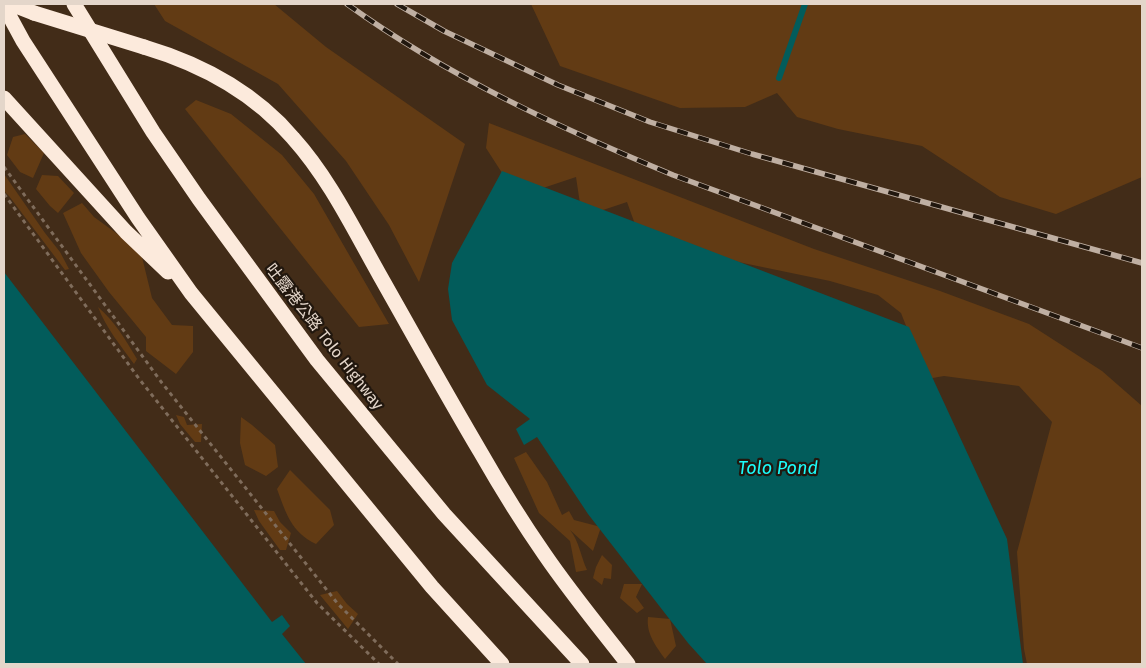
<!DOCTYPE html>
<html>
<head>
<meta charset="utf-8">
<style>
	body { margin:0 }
	#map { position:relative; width:1146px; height:668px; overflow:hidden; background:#422c18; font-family:"Fira Sans",sans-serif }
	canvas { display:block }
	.frame { position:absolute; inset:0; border:5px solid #e4d6ca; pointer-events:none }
</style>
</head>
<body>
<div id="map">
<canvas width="1146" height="668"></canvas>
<div class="frame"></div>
</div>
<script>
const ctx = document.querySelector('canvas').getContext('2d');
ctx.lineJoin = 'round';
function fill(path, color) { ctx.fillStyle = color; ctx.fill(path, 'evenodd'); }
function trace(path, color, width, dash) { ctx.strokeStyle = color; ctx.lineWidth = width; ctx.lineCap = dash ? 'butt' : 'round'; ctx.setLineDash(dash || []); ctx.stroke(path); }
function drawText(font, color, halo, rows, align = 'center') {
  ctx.font = font + ' "Fira Sans","Noto Sans TC",sans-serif'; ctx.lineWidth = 4.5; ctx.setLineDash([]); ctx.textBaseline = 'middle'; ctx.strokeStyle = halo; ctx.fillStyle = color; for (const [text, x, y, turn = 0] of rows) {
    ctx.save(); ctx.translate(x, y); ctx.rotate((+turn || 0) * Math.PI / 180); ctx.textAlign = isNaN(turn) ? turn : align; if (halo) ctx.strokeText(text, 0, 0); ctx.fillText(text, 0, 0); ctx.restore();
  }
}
const green = new Path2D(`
	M154,4h120l52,43 139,97 -46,138 -30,-57 -43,-64 -68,-77 -113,-63z
	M531,4h611v173l-86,37 -56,-17 -78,-51 -84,-17 -41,-12 -20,-24 -32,14 -65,1 -120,-42z
	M196,100l35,14 51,41 32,39 75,130 -30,3 -174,-218z
	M489,123l325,126 126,42 89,33 73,47 40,35v258h-115l-3,-15 -7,-97 35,-130 -33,-36 -75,-10 -17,3 -26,-66 -23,-18 -48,-14 -116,-24 -78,-30 -9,-25 -45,15 -6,-40 -36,12 -27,1 -27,-42z
	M25,134l19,19 -11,25 -13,-6 -13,-17 6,-18z
	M4,174l41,59 15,19 9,17 -4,1 -56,-74 -5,-5z
	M42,175l16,1 16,17 -16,20 -8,-7 -14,-17z
	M82,203l12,14 29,21 19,19 10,41 20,27 21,1v26l-17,22 -30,-23v-14l-37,-45 -28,-39 -18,-40z
	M98,307c18,16 27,32 39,52l-3,5c-13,-18 -28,-36 -36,-57z
	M176,415l8,2 3,8 15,-1 -1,18h-6l-15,-18z
	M241,417l11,8 23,20 3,22 -12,9 -21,-11 -5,-22z
	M526,452l21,30 15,33 7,-4 5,9 27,7 -8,24 -23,-21c9,11 11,27 17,40l-11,2 -6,-31 -31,-28 -25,-55z
	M290,470l40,40 4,15 -18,19c-25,-12 -30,-31 -39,-55z
	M254,510l20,1 6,11 11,11 -5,17h-6l-21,-29z
	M602,555l10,10 -1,14 -7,-1 -2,7 -9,-7 3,-11z
	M624,584h18l-6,13 8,11 -7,5 -17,-15z
	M337,591l10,13 11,10 -10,15 -28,-34z
	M648,617l22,2 6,27 -11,13c-9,-13 -19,-25 -17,-42z`);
const water = new Path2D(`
	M502,171l407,156 98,212 16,125h-316l-19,-21 -100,-129 -51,-77 -13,8 -8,-16 14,-10 -43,-34 -35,-65 -4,-31 4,-26z
	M4,272l268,350 10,-7 8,11 -8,8 24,30h-302z`);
const stream = new Path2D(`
	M779,78l26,-74`);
const path = new Path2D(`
	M4,167l158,216 176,221 60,60
	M4,194l136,186 177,223 62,61`);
const highway = new Path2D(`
	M11,4l23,9
	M74,4l79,128 46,67 118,161 127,154 138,150
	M4,6l19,35 115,177 53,75 241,294 70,77
	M144,47c57,17 110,45 149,91 36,40 60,90 86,136 34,60 67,120 102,179 20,35 41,69 64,102 26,38 55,73 83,109
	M4,98l122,134 42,40`);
const rail = new Path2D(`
	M347,4c100,72 213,124 326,171l469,173
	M397,4l47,27 114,54 92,37 102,32 390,109`);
const highwayBridge = new Path2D(`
	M34,13l110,34`);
const streetNames = [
	["吐露港公路 Tolo Highway",324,337,52]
];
const waterNames = [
	["Tolo Pond",778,469]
];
fill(green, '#623b14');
fill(water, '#025c5b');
trace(stream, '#025c5b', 6);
trace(path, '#7f6c5b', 3, [4, 4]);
trace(highway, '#fceadc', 15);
trace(rail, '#bfafa2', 5.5);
trace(rail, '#21170e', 4, [11]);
trace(highwayBridge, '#fceadc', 15);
drawText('16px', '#e4d6ca', '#21170e', streetNames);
drawText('italic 18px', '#1bfcfa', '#21170e', waterNames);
</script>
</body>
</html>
